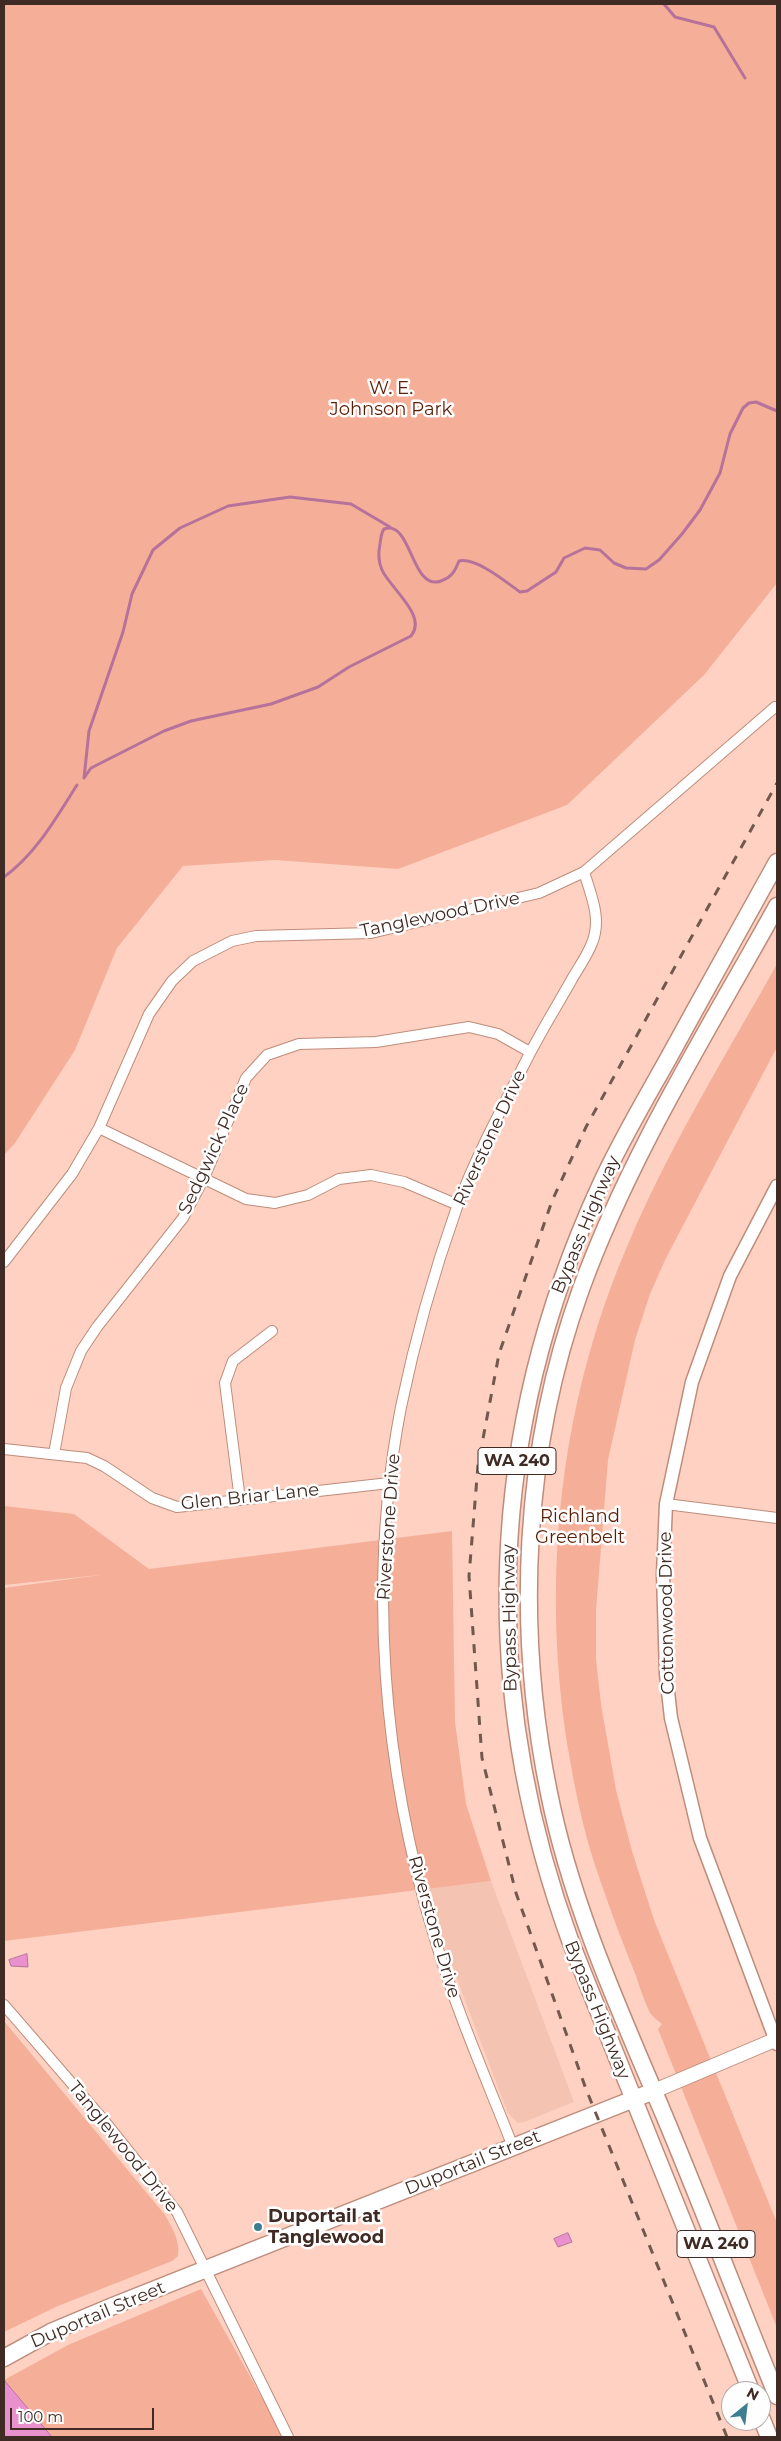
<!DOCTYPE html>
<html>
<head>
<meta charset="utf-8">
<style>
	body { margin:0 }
	#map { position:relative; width:781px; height:2441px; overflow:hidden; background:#fed1c2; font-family:Montserrat,sans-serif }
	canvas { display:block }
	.frame { position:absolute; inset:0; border:5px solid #3f2b23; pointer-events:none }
	.north { position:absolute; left:721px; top:2381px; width:50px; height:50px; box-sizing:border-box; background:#fefefe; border:1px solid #b2aaa6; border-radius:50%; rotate:29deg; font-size:14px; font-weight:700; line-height:20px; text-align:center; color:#3f2b23 }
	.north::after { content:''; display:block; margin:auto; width:18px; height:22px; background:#3d7e90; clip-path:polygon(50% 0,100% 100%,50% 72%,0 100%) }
	.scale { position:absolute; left:10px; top:2408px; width:144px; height:22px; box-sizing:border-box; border:2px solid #3f2b23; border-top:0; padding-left:6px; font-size:15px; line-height:18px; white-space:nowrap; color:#3f2b23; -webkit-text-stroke:4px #fefefe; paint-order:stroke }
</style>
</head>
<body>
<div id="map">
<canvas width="781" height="2441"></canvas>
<div class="frame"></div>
<div class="north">N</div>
<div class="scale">100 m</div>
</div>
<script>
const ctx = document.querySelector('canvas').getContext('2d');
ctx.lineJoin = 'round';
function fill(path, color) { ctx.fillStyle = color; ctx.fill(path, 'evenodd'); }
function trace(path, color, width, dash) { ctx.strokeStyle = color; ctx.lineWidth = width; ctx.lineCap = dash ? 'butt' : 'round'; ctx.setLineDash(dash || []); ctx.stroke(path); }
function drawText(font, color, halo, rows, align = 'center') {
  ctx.font = font + ' Montserrat,sans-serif'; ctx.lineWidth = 5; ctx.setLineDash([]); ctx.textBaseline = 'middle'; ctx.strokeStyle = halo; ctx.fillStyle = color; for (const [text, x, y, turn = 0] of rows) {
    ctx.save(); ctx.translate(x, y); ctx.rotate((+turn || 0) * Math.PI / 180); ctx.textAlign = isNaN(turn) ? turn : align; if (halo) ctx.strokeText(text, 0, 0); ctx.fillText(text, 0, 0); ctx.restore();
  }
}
const built = new Path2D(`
	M491,1881l83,221 -50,20 -6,1 -10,-10 -41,-107 -27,-75 -11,-43z`);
const green = new Path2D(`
	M4,4h773v579l-73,92 -137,130 -169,64 -123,-9 -92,6 -66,82 -42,102 -60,93 -11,12z
	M777,964v83l-111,211 -16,36 -15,46 -27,120 -12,150v49l5,45 15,86 16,61 22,69 123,303v105l-119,-299 4,-5c-4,-3 -9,-7 -12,-11 -6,-12 -10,-25 -14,-37 -13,-32 -25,-64 -36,-96 -14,-39 -23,-80 -30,-120 -30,-172 -12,-351 56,-511 41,-99 99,-192 151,-285z
	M4,1506l70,8 75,55 303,-38 3,191 11,82 25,77 -487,60v-353l96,-13 -96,10z
	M4,2021l161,194c8,15 15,25 13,41l-6,5 -114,45 -54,26z
	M201,2289l83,148h-232l-48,-57 64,-35z`);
const water = new Path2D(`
	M27,1954l1,13 -17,-1 -2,-6z
	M568,2233l4,9 -14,5 -4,-8z
	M4,2380l48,57h-48z`);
const stream = new Path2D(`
	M664,4l11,13 39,10 31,51
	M84,778l7,-10 73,-37 27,-10 80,-17 47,-17 31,-20 62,-31c17,-20 -21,-48 -29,-66 -4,-9 -4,-17 -2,-26 1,-6 1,-11 4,-15 28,-10 27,63 57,52 11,-4 14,-10 18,-20 17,-4 47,21 61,31l7,-1 29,-19 8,-14 21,-10 15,2 14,13 12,5 20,1 13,-9 23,-26 18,-24 20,-37 10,-39 13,-26 6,-5 7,-1 21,9
	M84,778l5,-47 34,-99 9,-38 21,-44 27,-22 48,-22 62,-9 61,7 39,23
	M4,877c32,-23 52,-59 73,-92`);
const minor = new Path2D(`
	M99,1128l147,71 29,4 33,-8 31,-16 32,-4 33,7 54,23
	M4,1262l68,-88 27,-46 50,-114 23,-33 21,-20 39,-20 24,-5 115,-3 168,-40 45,-21 191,-165
	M4,1449l83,9 17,8 48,32 25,9 212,-24
	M54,1454l12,-66 15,-37 16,-24 86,-109 21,-40 42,-100 21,-23 32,-11 77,-2 93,-15 29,7 32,18
	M240,1500l-15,-117 8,-22 39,-30
	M666,1504l111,14
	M4,2005l102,118 71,89 111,225
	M513,2147c-27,-69 -57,-137 -78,-208 -52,-169 -68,-357 -34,-532 14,-68 33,-135 56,-200 19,-51 45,-99 69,-146 14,-28 31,-55 46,-82 7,-12 15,-23 20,-36 10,-24 -1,-48 -8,-71`);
const tertiary = new Path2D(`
	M777,1186l-47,90 -38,106 -26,122 -3,70 3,100 5,44 29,120 77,206`);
const secondary = new Path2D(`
	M654,2091l123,-52`);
const primary = new Path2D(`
	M4,2358l47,-26 62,-26 541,-215`);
const trunk = new Path2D(`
	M777,906c-69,125 -147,248 -196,383 -58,160 -66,338 -32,504 22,111 71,218 115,322 39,93 75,188 113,281
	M751,2391l-180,-448c-93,-254 -84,-511 29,-757 20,-44 45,-86 68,-127 36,-66 73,-132 109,-197
	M761,2417l8,20`);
const rail = new Path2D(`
	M727,2437l-141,-348 -70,-196 -34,-135 -13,-182 9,-111 21,-111 53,-153 34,-74 191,-344`);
const markers = [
	[258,2227,5,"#3d7e90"]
];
const shields = [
	[517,1461,78],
	[716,2244,78]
];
const shieldNames = [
	["WA 240",517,1461],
	["WA 240",716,2244]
];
const parkNames = [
	["W. E.",391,389],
	["Johnson Park",391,410],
	["Richland",580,1517],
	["Greenbelt",580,1538]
];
const streetNames = [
	["Tanglewood Drive",440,915,-12],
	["Riverstone Drive",490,1138,-65],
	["Sedgwick Place",214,1149,-65],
	["Bypass Highway",586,1225,-67],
	["Glen Briar Lane",250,1497,-6],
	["Riverstone Drive",389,1527,-86],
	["Cottonwood Drive",667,1613,-91],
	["Bypass Highway",510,1618,-91],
	["Riverstone Drive",434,1927,74],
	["Bypass Highway",597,2010,68],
	["Tanglewood Drive",123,2147,51],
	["Duportail Street",473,2163,-22],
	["Duportail Street",98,2315,-23]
];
const poiNames = [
	["Duportail at",268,2217],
	["Tanglewood",268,2238]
];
fill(built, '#f4c3b2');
fill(green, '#f5af98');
fill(water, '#e991cd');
trace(water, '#b6729a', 1);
trace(stream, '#b6729a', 3);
trace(minor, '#bf8c7b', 12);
trace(tertiary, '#bf8c7b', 15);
trace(secondary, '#bf8c7b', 16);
trace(primary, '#bf8c7b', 19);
trace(trunk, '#bf8c7b', 19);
trace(minor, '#fff', 10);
trace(tertiary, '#fff', 12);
trace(secondary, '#fff', 14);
trace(primary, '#fff', 16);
trace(trunk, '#fff', 16);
trace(rail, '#73584e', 3, [9, 9]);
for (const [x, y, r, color] of markers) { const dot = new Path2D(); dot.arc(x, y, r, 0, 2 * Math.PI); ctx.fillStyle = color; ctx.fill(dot); trace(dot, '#fefefe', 2); }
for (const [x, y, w] of shields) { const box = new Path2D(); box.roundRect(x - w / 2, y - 13.5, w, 27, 4); ctx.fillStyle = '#fefefe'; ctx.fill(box); trace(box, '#3f2b23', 1); }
drawText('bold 16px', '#3f2b23', null, shieldNames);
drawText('18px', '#5b1e06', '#fefefe', parkNames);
drawText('18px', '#3f2b23', '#fefefe', streetNames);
drawText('bold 18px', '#3f2b23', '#fefefe', poiNames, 'left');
</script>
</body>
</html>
